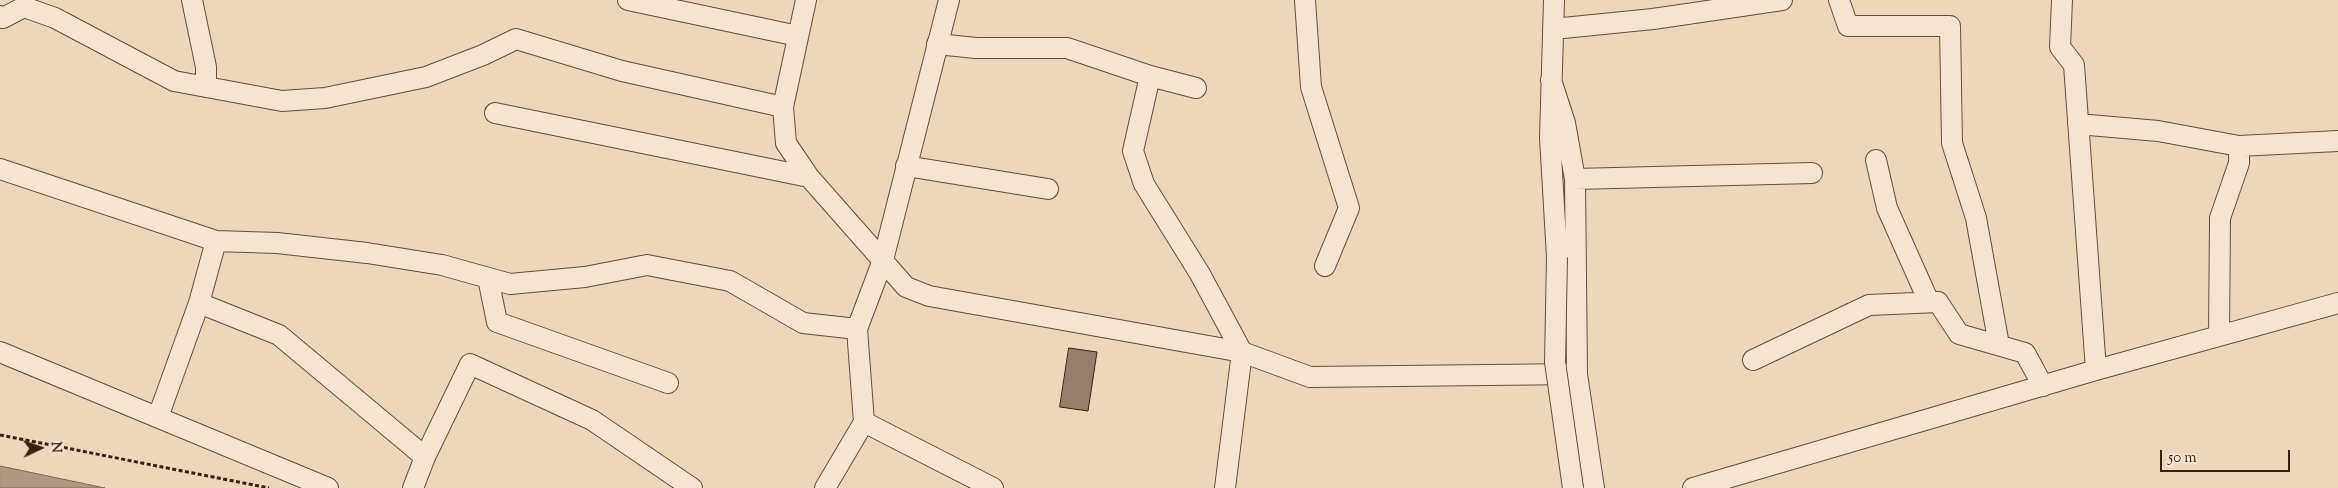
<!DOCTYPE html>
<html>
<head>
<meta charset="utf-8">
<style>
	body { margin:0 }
	#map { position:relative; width:2338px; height:488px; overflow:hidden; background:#ecd7b9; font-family:"Sorts Mill Goudy",serif }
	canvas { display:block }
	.north { position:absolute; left:15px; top:423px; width:50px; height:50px; -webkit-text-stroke:4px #f3e5d2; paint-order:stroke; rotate:87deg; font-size:14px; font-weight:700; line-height:20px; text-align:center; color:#381f15 }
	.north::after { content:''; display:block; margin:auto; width:18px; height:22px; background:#381f15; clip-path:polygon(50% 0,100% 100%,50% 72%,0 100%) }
	.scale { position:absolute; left:2160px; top:450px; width:130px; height:22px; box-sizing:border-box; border:2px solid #381f15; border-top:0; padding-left:6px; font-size:15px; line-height:18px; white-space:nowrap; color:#381f15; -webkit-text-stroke:4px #f3e5d2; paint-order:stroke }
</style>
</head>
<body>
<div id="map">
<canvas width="2338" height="488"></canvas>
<div class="north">N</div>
<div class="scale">50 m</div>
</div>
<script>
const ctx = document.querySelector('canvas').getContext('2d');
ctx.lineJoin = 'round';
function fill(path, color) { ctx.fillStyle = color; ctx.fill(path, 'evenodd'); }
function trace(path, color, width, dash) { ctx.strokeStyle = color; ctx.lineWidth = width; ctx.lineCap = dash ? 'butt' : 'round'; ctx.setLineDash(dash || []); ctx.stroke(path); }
const water = new Path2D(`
	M0,466l105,22h-105z`);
const building = new Path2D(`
	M1069,348l28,4 -9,59 -28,-4z`);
const path = new Path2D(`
	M0,435l269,53`);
const minor = new Path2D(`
	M192,0l14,67v20
	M628,0l170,36
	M806,0l-23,107 3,36 23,34 97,110 23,9 313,56 68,25 267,-3
	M1305,0l6,87 38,121 -24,58
	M1554,0l-4,138 7,119
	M1839,0l9,26h102l2,117 24,75 23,127
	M2062,0l-2,47 14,18 22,305
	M0,16l3,2 21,-11 31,11 119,63 108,20 43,-3 101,-21 57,-22 33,-16 106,32 161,36
	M1553,29l100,-10 129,-19
	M937,44l39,4h91l83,28 46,12
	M1150,76l-17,75 11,33 56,90 42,78 -17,136
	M1551,80l14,43 10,56 2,195 17,114
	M495,113l314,64
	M2078,124l80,7 81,15 99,-5
	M1876,160l11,48 42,94
	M906,166l142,23
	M0,169l216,72 61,2 90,10 75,12 68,19 75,-7 62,-12 83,16 73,42 54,6
	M1575,179l237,-6
	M216,241l-17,62 80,32 146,122
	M488,278l9,44 171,61
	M2219,336l1,-118 19,-55v-17
	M0,352l328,136
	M1753,360l116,-55 69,-3 21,32 66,19 18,33
	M158,417l41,-114
	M864,422l129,66
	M413,488l12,-31 45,-93 122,56 100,68
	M825,488l39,-66 -7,-93 26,-69 66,-260
	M1693,488l403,-118 242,-67`);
const minorBridge = new Path2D(`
	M1557,257l-2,105 18,126`);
fill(water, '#af9881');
trace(water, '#7f6856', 1);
fill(building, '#967f6a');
trace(building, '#381f15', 1);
trace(minor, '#654d3e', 22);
trace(path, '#381f15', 3, [4, 2.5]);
trace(minor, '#f3e5d2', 20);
trace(minorBridge, '#654d3e', 22, []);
trace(minorBridge, '#f3e5d2', 20);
</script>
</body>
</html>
